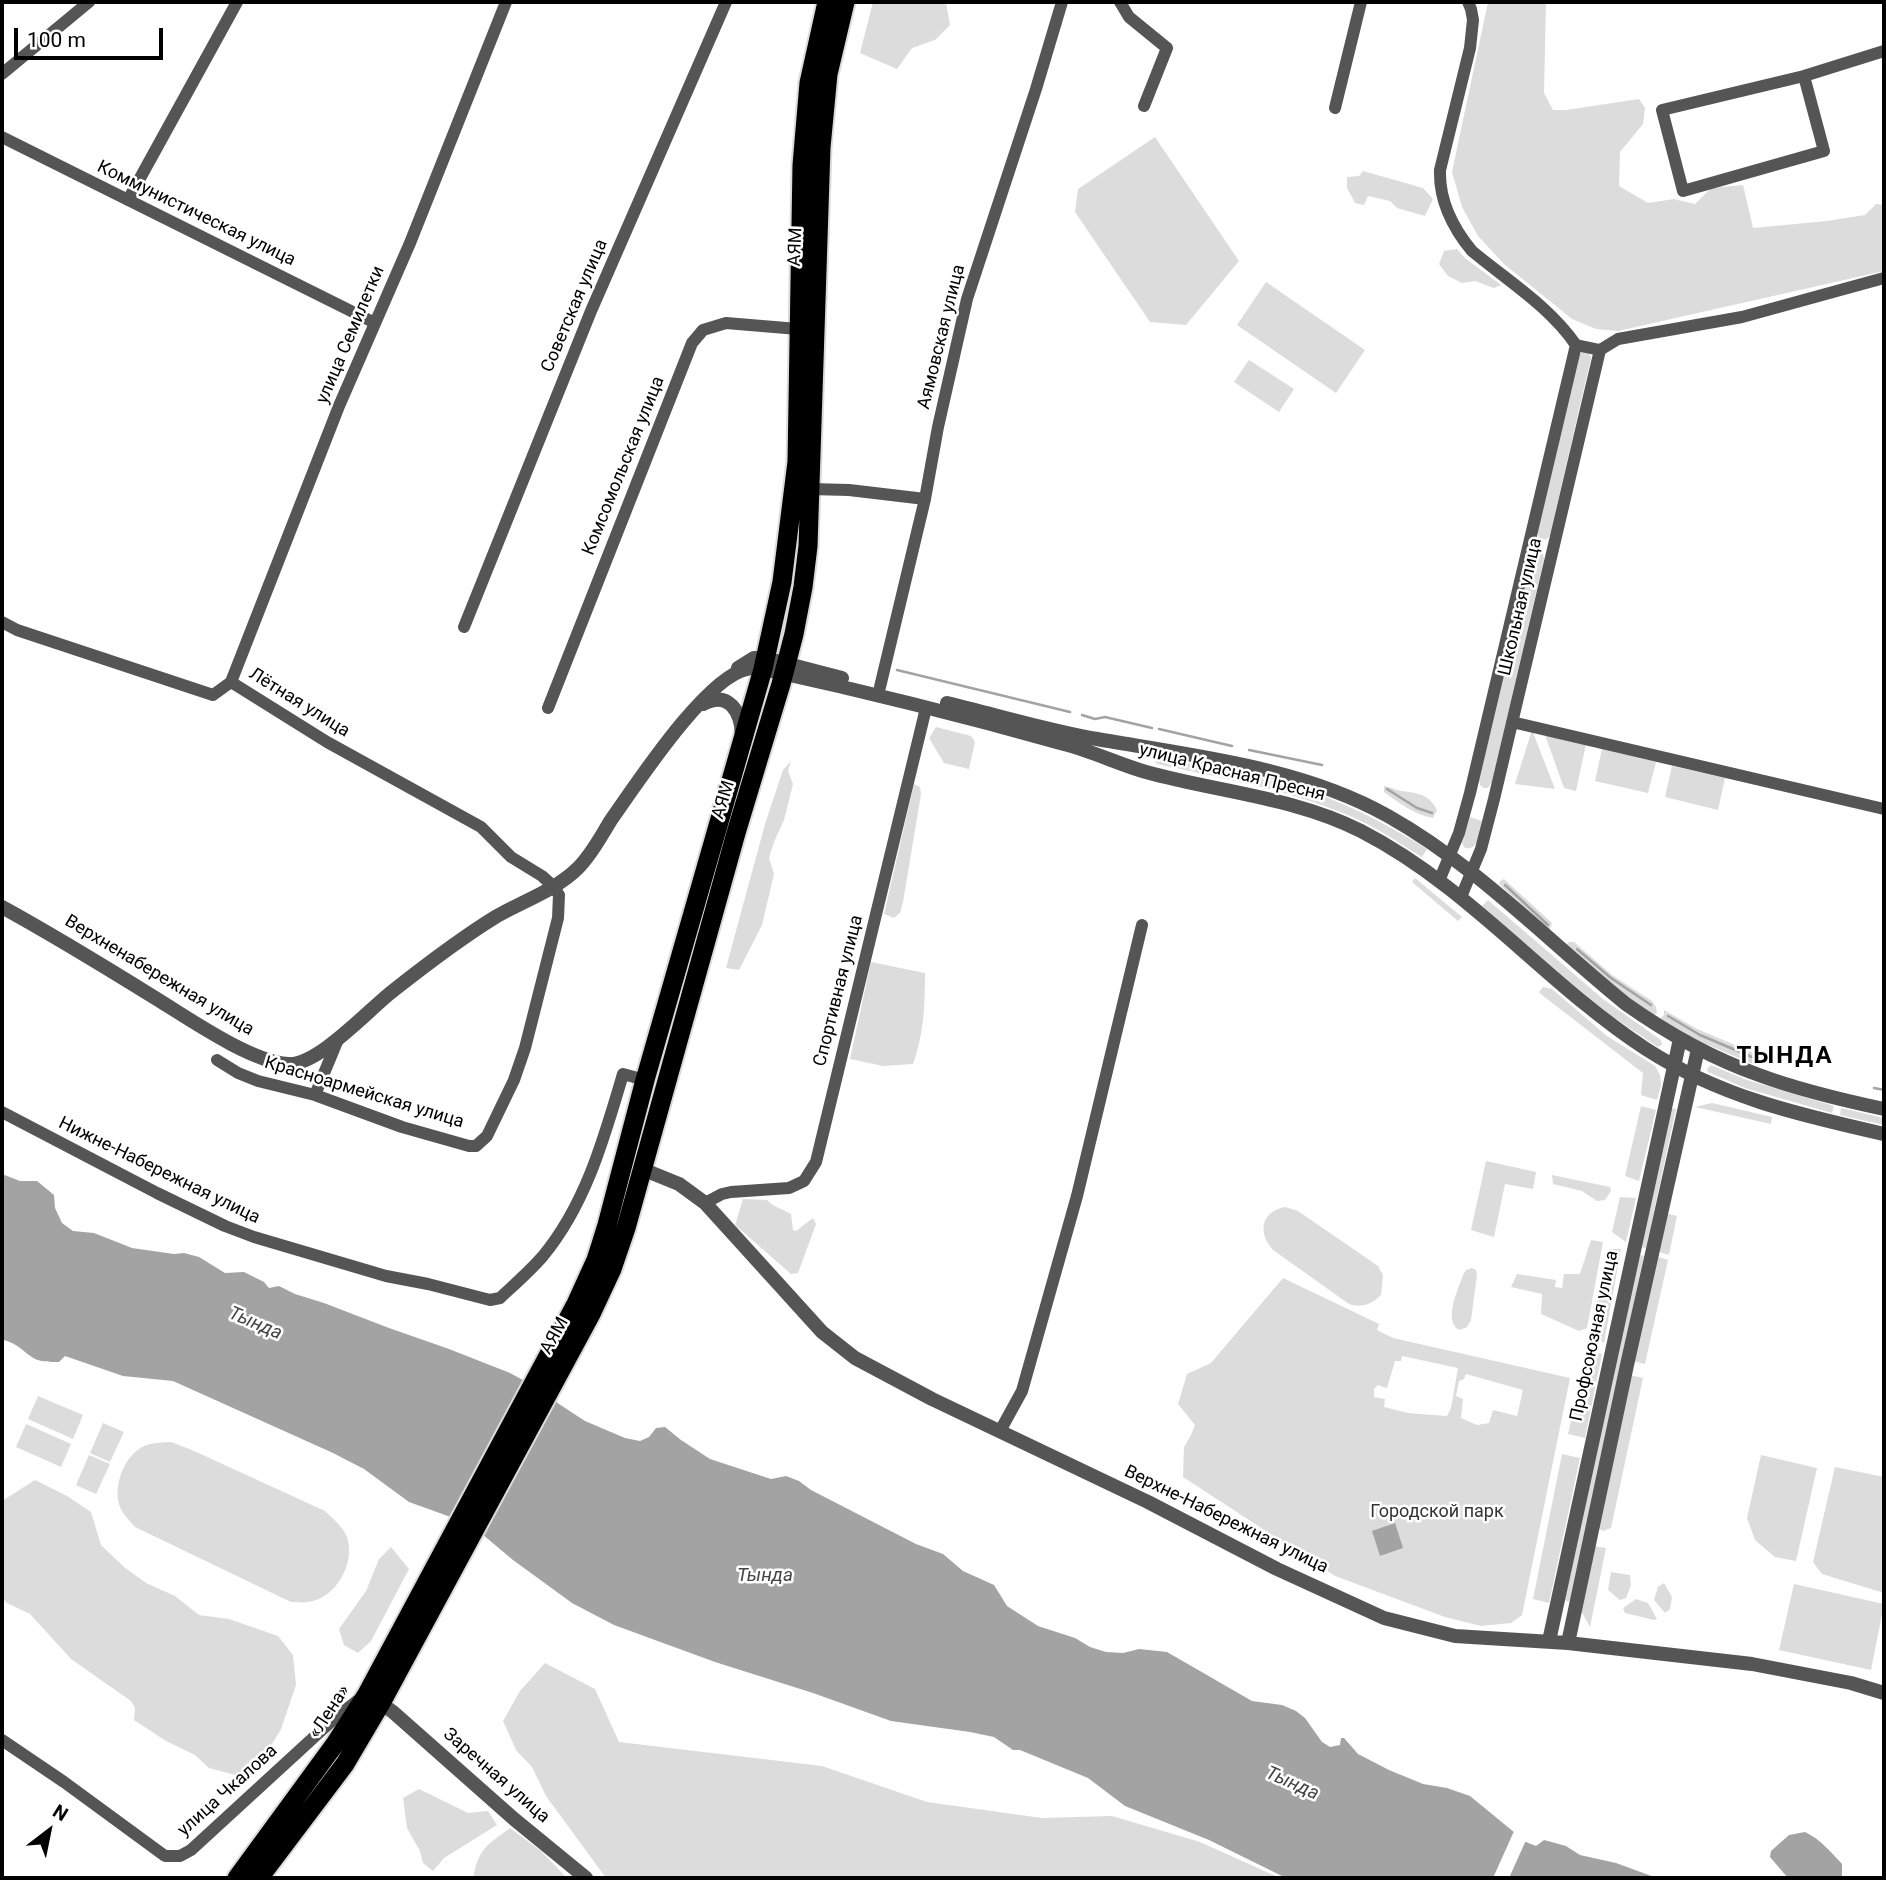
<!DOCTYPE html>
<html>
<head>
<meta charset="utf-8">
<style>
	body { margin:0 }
	#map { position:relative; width:1886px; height:1880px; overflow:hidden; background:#fff; font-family:Roboto,sans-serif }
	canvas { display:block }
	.frame { position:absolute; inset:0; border:4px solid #000; pointer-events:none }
	.north { position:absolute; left:14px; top:1796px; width:70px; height:70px; -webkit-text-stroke:5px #fff; paint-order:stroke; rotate:32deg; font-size:19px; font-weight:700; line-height:28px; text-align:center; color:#000 }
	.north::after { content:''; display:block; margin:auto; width:24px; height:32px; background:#000; clip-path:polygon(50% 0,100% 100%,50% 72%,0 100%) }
	.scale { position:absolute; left:14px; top:28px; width:149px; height:32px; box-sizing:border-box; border:4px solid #000; border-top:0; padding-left:9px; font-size:21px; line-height:24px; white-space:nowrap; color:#000; -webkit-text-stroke:5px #fff; paint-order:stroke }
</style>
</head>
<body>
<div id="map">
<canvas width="1886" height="1880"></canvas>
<div class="frame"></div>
<div class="north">N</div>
<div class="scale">100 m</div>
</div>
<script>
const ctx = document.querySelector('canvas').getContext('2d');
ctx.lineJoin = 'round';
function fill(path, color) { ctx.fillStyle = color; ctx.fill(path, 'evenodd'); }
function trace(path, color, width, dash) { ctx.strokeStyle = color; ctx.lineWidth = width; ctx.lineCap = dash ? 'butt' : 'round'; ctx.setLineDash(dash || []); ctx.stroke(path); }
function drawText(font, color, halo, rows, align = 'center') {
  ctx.font = font + ' Roboto,sans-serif'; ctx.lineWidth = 5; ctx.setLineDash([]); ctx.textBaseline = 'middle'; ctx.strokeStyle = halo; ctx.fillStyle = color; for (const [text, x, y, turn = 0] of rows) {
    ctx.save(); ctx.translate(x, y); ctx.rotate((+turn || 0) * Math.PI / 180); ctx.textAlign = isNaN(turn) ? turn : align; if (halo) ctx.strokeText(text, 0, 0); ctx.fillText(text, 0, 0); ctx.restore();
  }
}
const green = new Path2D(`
	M873,2h73l4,23 -15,15 -23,8 -15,21 -37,-16z
	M1488,2h58l-2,91 9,17h13l73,-11 6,9 -2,16 -23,28 -1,34 29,17 26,-4 21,5 16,-16 32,-3 10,43 74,-7 38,-6 11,-11 8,1v66l-266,60 -22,-2 -24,-10 -68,-55 -26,-28 -16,-29 -10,-35z
	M1155,137l84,124 -53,64 -36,-3 -75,-110 3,-23z
	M1363,171l60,17 10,11 -8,17 -28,-8 -7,-7 -22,-5 -4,9 -9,-2 -8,-15v-11l12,-1z
	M1457,249l8,9 36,27 -7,3 -19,-7 -13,2 -14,-7 -9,-12 5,-13z
	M1266,282l99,68 -29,43 -99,-68z
	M1582,351l7,3 2,4 -41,177 -3,4 -4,1 -4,-2 -2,-5 41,-177z
	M1249,360l45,29 -15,23 -45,-30z
	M1538,549l5,4 1,6 -52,223 -4,6h-4l-4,-3 -1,-5 54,-226 1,-3z
	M936,727l35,9 4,6 -6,27 -25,-6 -15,-25z
	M1532,730l23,59 -40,-5z
	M1545,735l41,9 -10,47 -12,-3z
	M1602,749l54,13 -8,31 -53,-12z
	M1158,757c56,12 114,20 168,40 35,14 69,32 101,52l-5,8c-20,-12 -40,-26 -61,-36 -64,-30 -135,-42 -204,-57l-2,-3z
	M791,761l-3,10 5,13 -9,36 -10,22 -5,16 5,16 -12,51 -23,45 -13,-2 39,-144 18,-54z
	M1672,766l53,12 -7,32 -53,-13z
	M914,784l6,3 1,7 -18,108 -3,11 -6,5 -10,-4z
	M1384,786c6,1 12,4 17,5 17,2 28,3 36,19l-4,8c-18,-3 -34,-15 -49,-26z
	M1470,817l12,4c-3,10 -2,30 -17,27l-3,-5z
	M1415,878l47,39 -4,4 -46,-39z
	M1504,879l48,44 -2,6 -5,-1 -46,-44 1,-3z
	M1488,900l115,99 58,41 1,5 -4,2 -45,-30 -36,-29 -95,-82z
	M1569,942h5l38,33 40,26 4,6 1,6 -3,2 -40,-26 -48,-41 1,-4z
	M871,962l54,11c0,33 -1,60 -12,91l-30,2 -33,-7z
	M1543,987l9,2 55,47 48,30 5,9 1,10 -4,15 -16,-5 2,-22 -101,-78 -3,-3z
	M1664,1010l33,19 57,24 4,4 -3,8 -63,-27 -32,-19 4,-4z
	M1711,1065l33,14 90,27 -2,7 -87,-25 -37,-16 -1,-3z
	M1712,1103l60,14 -1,7 -76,-17z
	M1641,1106l15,4 -17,71 -14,-5z
	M1669,1108l7,1 -30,139 -7,-1z
	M1841,1108l43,10v7l-44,-10z
	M1486,1161l50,11 -3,17 -28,-5 -11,53 -23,-7z
	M1552,1175l58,12 1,4 -6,9 -8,1 -15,-10 -29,-7z
	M1620,1197l16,1 -10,44 -14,-10z
	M743,1199l24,1c6,7 16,9 24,14l2,16 3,1 17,-13 3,6 -18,49 -7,1 -56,-49z
	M1285,1207l13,4 80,55 5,9 -2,20c-10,10 -20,13 -32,9l-76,-54c-16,-18 -12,-38 12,-43z
	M1665,1213l12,3 -8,39 -13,-4z
	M1591,1240l12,2 -16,86 -8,3 -38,-17 1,-20 -31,-7 6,-13 39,6 -1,7 7,1 2,-14h16z
	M1609,1249h12l-17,94 -14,-10z
	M1637,1254l7,2 -73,342 -3,4 -3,-2z
	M1655,1256l13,4 -23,104 -13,-3z
	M1472,1268l4,2 1,5 -6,45 -4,7 -8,3c-16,-10 -1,-40 4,-55l3,-5z
	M1283,1278l96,46 -2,6 16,8 177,40 -48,237 -11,8 -30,3 -36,-9 -110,-41 -152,-99 1,-30 7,-12 4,-10 -17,-21 9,-30 24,-11zM1402,1356l56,12 -7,40 -4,8 -39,-3 -24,-6 1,-8 -11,-2v-8l4,-4 9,3 8,-27h6zM1466,1374l57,16 -6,26 -24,-6 -4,13 -12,2 -16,-7 2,-19 -7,-3 3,-15 5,-2z
	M1587,1349l15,5 -17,84 -17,-4z
	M1630,1375l13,3 -32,150 -8,3 -7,-4z
	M38,1396l45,19 -10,24 -45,-20z
	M103,1423l21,9 -14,30 -20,-9z
	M26,1424l45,20 -10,23 -45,-20z
	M171,1442l21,8 133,61c8,8 18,16 22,26 9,27 -12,62 -39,65 -6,1 -12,0 -17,0l-156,-75c-6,-7 -13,-13 -16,-23 -5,-18 4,-44 20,-55 10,-7 21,-6 32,-7z
	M1562,1454l18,4 -31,145 -16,-4z
	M89,1455l21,9 -14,30 -20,-9z
	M1761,1455l56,13 -21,93 -21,-4 -20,-17 -8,-22z
	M1835,1467l49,10v116l-62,-19 -9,-12z
	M35,1480l32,16 24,16 10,33 23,22 22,16 29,13 24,19 30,4 49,17 15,19 3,30 -15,44 -25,42 -13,6 -34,-9 -14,-13 -29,-14 -32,-21 1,-12 -4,-7 -60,-42 -41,-45 -23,-11 -5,-5v-97z
	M1593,1546l13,2 -16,79 -10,-18z
	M391,1547l18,22 -38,72 -13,12 -14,-8 -5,-16 27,-38 13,-32z
	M1611,1572l19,3 1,10 -5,13 -6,2 -12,-10z
	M1664,1583l8,14 -2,12 -5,4 -11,-13 4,-13z
	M1794,1584l90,20 -13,66 -92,-20z
	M1636,1599l12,4 9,16 -3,1 -29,-7 -2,-5z
	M545,1663l50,26 24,53 203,24 105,36 115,16 70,-2 88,26 80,36h-674l-60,-82 -14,-29 -16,-17 -13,-29 17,-30z
	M419,1789l49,24 20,-2 9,14 -53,33 -11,13 -10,-8 -3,-12 -13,-23 -4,-30z
	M510,1828l31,23 26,27h-94c6,-30 13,-32 37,-50z`);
const water = new Path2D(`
	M2,1174l18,7h17l17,14 1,13 7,15 11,8 21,2 38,15 42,6 10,-1 15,4 26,16 19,-1 20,10 5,6 10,-2 16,8 29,9 65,25 60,21 61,24 35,19 14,12 26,17 40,17 15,3 9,-4 7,-9 9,-1 16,13 29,19 61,20 15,-3 13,5 12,9 105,54 27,10 20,17 31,14 13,21 31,20 37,12 15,9 16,5 17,1 16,-4 28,3 85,49 30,4 14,6 9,7 17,24 8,5 10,-2 1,-7h3l14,16 31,16 34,14 24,4 23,8 56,46 10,4 8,-6 22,6 14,9 36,8 41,15h-371l-77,-38 -84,-34 -37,-28 -68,-28h-7l-19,-13 -24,-5 -79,-11 -78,-28 -98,-31 -101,-37 -42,-22 -59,-43 -43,-36 -61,-22 -45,-33 -31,-16 -160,-72 -50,-5 -58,-20 -6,6c-8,0 -17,0 -24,-3 -12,-7 -16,-15 -31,-19l-2,-8z
	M1395,1523l8,25 -23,8 -8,-25z
	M1805,1832c15,7 26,20 37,32v12l2,2h-56l-18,-21 1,-6 18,-16z`);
const pier = new Path2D(`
	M1515,1829l12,9 -18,40h-16z`);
const stream = new Path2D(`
	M897,670l173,42
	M1082,715l13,4 10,-2 47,11
	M1159,729l73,17
	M1249,750l73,15
	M1387,789l30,19 15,5
	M1505,885l43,40
	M1577,949l34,29 40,27
	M1668,1016l32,19 52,22
	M1874,1088l10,2`);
const minor = new Path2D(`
	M1120,2l9,15 38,31 -23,58
	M1468,2l3,7 2,11 -3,28 -30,122c-1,30 13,58 32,81 36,30 77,55 104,94l24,5 18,-11 124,-22 142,-39
	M2,74l87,-72
	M1804,76l20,75 -141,40 -21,-81 142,-34 80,-25
	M1335,108l26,-106
	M2,137l373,186
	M128,200l109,-198
	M810,489l39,1 76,9
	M2,622l15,8 196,65 18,-13
	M464,627l127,-316 135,-309
	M231,682l108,-276 71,-163 96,-241
	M880,687l45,-188 13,-72 29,-128 69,-210 26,-87
	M548,708l144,-365 11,-13 23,-7 72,6
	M1512,722l372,87
	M1439,881l20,-48 11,-40 106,-448
	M1461,897l20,-48 13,-50 106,-449
	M217,1060l21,13 20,8 57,14 87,32 67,19h7l11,-10 27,-56 11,-32 33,-130 1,-23 -6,-9 -11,-10 -31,-19 -30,-30 -154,-85 -96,-60
	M315,1095l24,-58
	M2,1112l155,81 68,33 29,11 132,39 42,8 62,16 10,-2c15,-14 30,-27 43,-42 43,-52 61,-118 80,-182l22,6
	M705,1203l17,-9 9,-2 58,-4 15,-7 12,-19 110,-454
	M1000,1431l22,-40 55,-195 65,-271
	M2,1740l62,42 101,74h15l11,-6 145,-133 21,-16`);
const tertiary = new Path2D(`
	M738,668l16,-10h11l77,20
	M947,703c50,12 99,27 150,36 97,17 204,28 291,77 89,50 159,124 238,188 41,29 85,54 133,71 40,15 83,25 125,34
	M703,704c26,-14 38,8 39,31
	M2,907c51,28 100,58 150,89 33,20 98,66 136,68 30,2 81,-55 106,-74 33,-26 67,-52 103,-74 26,-15 59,-26 81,-48 14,-14 23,-32 33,-48 25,-35 95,-143 136,-151 5,-2 11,-1 16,0 101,22 201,47 301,75 28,7 54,20 82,28 72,20 148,25 215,59 109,56 184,152 285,218 74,48 154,66 238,85
	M642,1169l37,15 26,19 117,129 33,26 77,41 216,103 129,67 107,49 71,18 113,7 184,21 99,19 33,10
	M1549,1641l131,-602
	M1568,1643l59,-278 71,-316
	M373,1698l20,14 121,107 72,59`);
const trunk = new Path2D(`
	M237,1878l98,-134 32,-50 209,-390 20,-44 11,-35 38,-145 118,-411 19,-87 15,-120 5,-297 7,-82 18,-81
	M259,1878l86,-114 36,-61 210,-389 21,-45 14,-41 110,-395 45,-149 13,-50 9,-47 5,-41 13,-399 7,-73 17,-72`);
const streetNames = [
	["Коммунистическая улица",196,214,26],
	["АЯМ",796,247,-88],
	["Советская улица",575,306,-67],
	["улица Семилетки",351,335,-67],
	["Аямовская улица",942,337,-76],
	["Комсомольская улица",624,466,-68],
	["Школьная улица",1521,607,-77],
	["Лётная улица",299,703,32],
	["улица Красная Пресня",1232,773,14],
	["АЯМ",724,800,-73],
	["Верхненабережная улица",159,976,31],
	["Спортивная улица",839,991,-76],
	["Красноармейская улица",364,1093,17],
	["Нижне-Набережная улица",159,1171,26],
	["АЯМ",555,1336,-61],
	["Профсоюзная улица",1595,1336,-78],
	["Верхне-Набережная улица",1226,1520,26],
	["«Лена»",330,1712,-57],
	["Заречная улица",496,1776,41],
	["улица Чкалова",228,1791,-42]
];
const parkNames = [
	["Городской парк",1437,1512]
];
const waterNames = [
	["Тында",255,1324,23],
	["Тында",765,1576],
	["Тында",1292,1784,24]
];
const districtNames = [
	["ТЫНДА",1785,1057]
];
fill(green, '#dcdcdc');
fill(water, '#a3a3a3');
fill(pier, '#fff');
trace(stream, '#a3a3a3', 2.5);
trace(trunk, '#dbdbdb', 23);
trace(minor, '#555', 12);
trace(tertiary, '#555', 14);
trace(trunk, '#000', 19);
drawText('18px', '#000', '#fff', streetNames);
drawText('18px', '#333', '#fff', parkNames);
drawText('italic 19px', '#444', '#fff', waterNames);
ctx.letterSpacing = '2px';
drawText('bold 24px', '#000', '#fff', districtNames);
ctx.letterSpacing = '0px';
</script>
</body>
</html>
